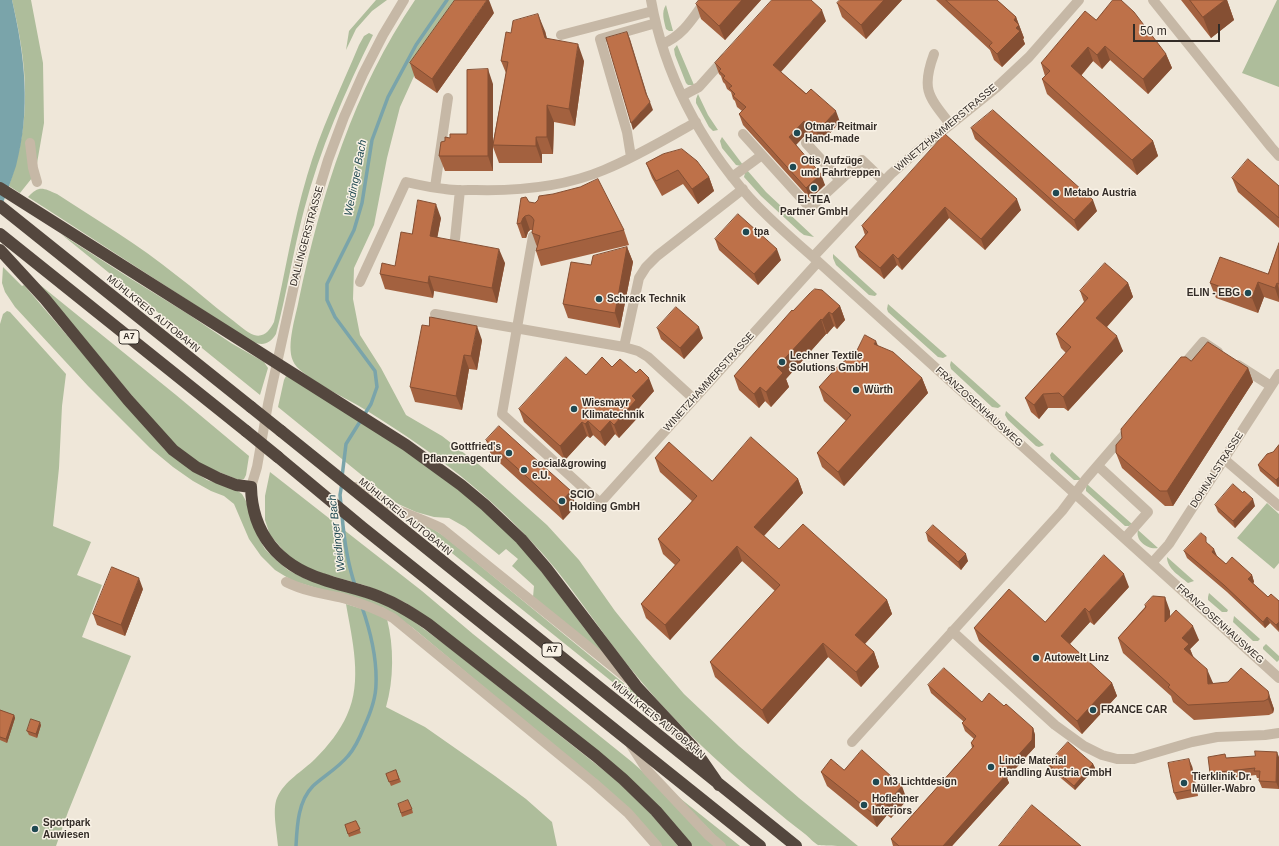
<!DOCTYPE html>
<html>
<head>
<meta charset="utf-8">
<style>
	body { margin:0 }
	#map { position:relative; width:1279px; height:846px; overflow:hidden; background:#efe7d9; font-family:Arial,sans-serif }
	canvas { display:block }
	.scale { position:absolute; left:1133px; top:24px; width:87px; height:18px; box-sizing:border-box; border:2px solid #332c27; border-top:0; padding-left:5px; font-size:12px; line-height:14px; white-space:nowrap; color:#332c27; -webkit-text-stroke:3px #f8f1e5; paint-order:stroke }
</style>
</head>
<body>
<div id="map">
<canvas width="1279" height="846"></canvas>
<div class="scale">50 m</div>
</div>
<script>
const ctx = document.querySelector('canvas').getContext('2d');
ctx.lineJoin = 'round';
function fill(path, color) { ctx.fillStyle = color; ctx.fill(path, 'evenodd'); }
function trace(path, color, width, dash) { ctx.strokeStyle = color; ctx.lineWidth = width; ctx.lineCap = dash ? 'butt' : 'round'; ctx.setLineDash(dash || []); ctx.stroke(path); }
function drawText(font, color, halo, rows, align = 'center') {
  ctx.font = font + ' Arial,sans-serif'; ctx.lineWidth = 3; ctx.setLineDash([]); ctx.textBaseline = 'middle'; ctx.strokeStyle = halo; ctx.fillStyle = color; for (const [text, x, y, turn = 0] of rows) {
    ctx.save(); ctx.translate(x, y); ctx.rotate((+turn || 0) * Math.PI / 180); ctx.textAlign = isNaN(turn) ? turn : align; if (halo) ctx.strokeText(text, 0, 0); ctx.fillText(text, 0, 0); ctx.restore();
  }
}
const green = new Path2D(`
	M12,0h19l12,63 1,60 -8,46 -4,9 -12,15 -11,-7c23,-68 19,-117 3,-186z
	M376,0h11l-15,11 -16,18 -10,21 3,-19z
	M415,0h50l-45,63 -20,44 -13,51 -13,67 -20,43 -1,31 7,36 21,33 25,47 36,21 40,31 65,58 32,35 36,51 38,47 31,36 55,52 60,52 59,48c-8,0 -33,0 -40,-1 -4,-2 -9,-8 -13,-11 -12,-9 -24,-19 -36,-29 -52,-42 -101,-89 -143,-142 -31,-39 -60,-86 -95,-122 -51,-55 -108,-96 -172,-135 -14,-8 -61,-31 -66,-45 -7,-16 3,-45 6,-62 22,-104 55,-210 116,-299z
	M1277,0h2v87l-37,-14z
	M666,5l7,26h-4l-3,-2c-2,-8 -5,-17 0,-24z
	M369,33l4,2c-28,56 -53,114 -69,175 -11,41 -17,83 -28,124 -7,11 -14,12 -25,7l-223,-144c11,-12 15,-9 29,-3 40,26 82,51 119,81 19,14 36,30 55,44 7,5 15,13 23,16 10,3 16,-5 20,-13 11,-49 19,-99 33,-146 13,-45 34,-88 52,-131l5,-9z
	M677,45l17,40h-6l-2,-2 -11,-28 -1,-6z
	M698,94l10,21 10,15 -5,1 -4,-4 -13,-24v-4z
	M722,137l21,28 -2,1 -5,-1 -14,-17 -2,-7z
	M747,170l19,22 48,45 -10,-2 -4,-3 -39,-36 -17,-19 1,-4z
	M61,234l67,43 60,37 43,29 33,19 4,6 -8,27z
	M833,254l44,40 -2,2 -6,-1 -33,-30 -3,-7z
	M3,267l19,19 2,-1 141,165 15,12 27,18 28,9 7,5 4,7 11,34 8,14 11,11 12,10 18,9 77,24 22,12 42,31 169,134 35,34 27,32h-16l-146,-132 -103,-86 -29,-20 -91,-27 -18,-11 -14,-14 -12,-17 -15,-35 -10,-8 -13,-5 -18,-10 -20,-14 -23,-19 -62,-62 -73,-79 -10,-15 -3,-9z
	M39,284l137,111 73,61 -3,19 -2,4 -5,1 -35,-14 -21,-14 -24,-24z
	M888,304l59,52 -4,2 -5,-1 -50,-45 -1,-3z
	M7,311l3,1 56,62 -4,32 -3,62 -6,58 38,16 -14,33 25,10 -20,52 49,19 -63,156 -12,34h-56v-522l3,-10z
	M951,361l50,45 -3,2 -6,-1 -41,-38 -1,-4z
	M286,376l3,1c82,51 167,100 234,172 13,15 25,31 37,47 17,22 33,44 50,65l-77,-64 1,-11 -22,-20 6,-7 -12,-10 -7,6 -34,-28 -16,-9 -15,-1 -18,-5 -20,-9 -118,-96 6,-27z
	M1006,411l38,34 -5,2 -3,-1 -28,-26 -3,-5z
	M1052,452l29,27 -1,1h-6l-23,-21 -1,-4z
	M270,472l152,119 51,43 159,128 18,16 66,68h-24l-15,-19 -257,-215 -14,-9 -21,-10 -21,-8 -57,-16 -17,-11 -20,-23 -5,-15v-24z
	M1087,484l45,40 -3,2h-4l-39,-35v-3z
	M1267,503l12,11v49l-5,6 -37,-31z
	M412,521l18,6 14,9 189,155 23,26z
	M1138,530l20,18c-10,2 -23,-7 -20,-18z
	M1167,557l27,24 -6,2c-8,-7 -21,-14 -21,-26z
	M1209,593l19,17 -1,2h-5l-14,-12v-3z
	M346,604l23,7 18,8c7,27 7,61 -1,88l39,20 70,49 31,23 26,23 5,24h-279c-1,-14 -6,-36 -1,-48 7,-17 26,-27 38,-39 13,-13 25,-28 32,-44 16,-34 5,-76 -1,-111z
	M1234,616l26,23 -2,2h-5l-20,-19z
	M1266,644l13,12v4l-2,2 -14,-13v-2z
	M676,795l64,51h-15z`);
const water = new Path2D(`
	M0,0h12c13,57 19,109 4,166 -5,15 -11,31 -16,46z`);
const stream = new Path2D(`
	M342,477l4,-33 25,-40 6,-17 -2,-16 -40,-54 -8,-17v-16l27,-54 8,-27 10,-63 16,-43 28,-52 31,-45
	M341,505l-1,-10 2,-12
	M342,515c2,24 5,47 13,70
	M296,846c1,-20 2,-45 17,-60 11,-10 25,-18 35,-30 7,-8 12,-19 16,-29 6,-13 12,-29 12,-43 1,-25 -6,-54 -14,-77`);
const minor = new Path2D(`
	M651,0c13,73 49,142 98,197 19,21 42,41 64,60l466,421
	M1153,0l118,147 8,9
	M561,35l92,-24
	M662,44c21,-8 31,-26 44,-44
	M934,54c-13,35 -6,42 16,70
	M682,96l17,-9 26,-29
	M743,134l67,74 52,-48 22,21
	M30,143l3,25 4,14
	M806,143l34,37
	M631,157l-4,-25 -27,-93 56,-16
	M732,177l30,-22
	M435,187l13,-89
	M533,236l-31,178 98,89 218,-241
	M455,239l5,-49
	M813,257l78,-83 24,-21 82,-66 32,-30 50,-57
	M360,282l46,-100c13,3 26,6 39,7 10,2 21,1 31,1 43,1 88,-3 128,-20 32,-13 62,-31 92,-48
	M435,314l189,33 14,4 10,6 46,42
	M624,347l15,-69 7,-11 11,-11 86,-67
	M1238,365l33,21
	M1179,370l24,-28 15,10
	M1224,459l55,47
	M1098,466l50,46 -23,26
	M251,487l6,-20 11,-63 31,-141 14,-54 15,-49 16,-43 19,-43 20,-39 21,-35
	M355,487c16,5 28,16 42,23 15,6 30,11 44,18l186,150
	M1152,563l17,-19 110,-170
	M286,582c18,9 37,12 57,16 17,5 34,11 50,20l201,165 34,30 29,33
	M952,631l103,94 29,21 18,9 15,4h17l58,-17 25,-5 48,-2 14,-2
	M852,742l210,-231 24,-32 44,-51
	M631,745l16,25 62,66 12,10`);
const highway = new Path2D(`
	M0,188l406,257 55,40 24,20 36,34 25,29 90,118 56,60 27,39
	M0,206l251,201
	M0,234l246,197
	M0,250l45,49 83,101 45,50 23,17 22,11 18,7 15,2c1,46 27,78 71,92 19,7 39,10 58,18 18,7 33,17 48,27l168,132 27,23 33,32 30,35
	M281,431l515,415
	M278,457l84,70 398,319`);
const highwayBridge = new Path2D(`
	M251,407l30,24
	M246,431l32,26`);
const wall = new Path2D(`
	M761,0l-36,40 -24,-21 -5,-15z
	M902,0l-36,39 -24,-22 -5,-14z
	M936,0h61l19,17 8,21 -1,1 2,5 -23,23 -8,-7 -4,-10z
	M1181,0h46l7,20 -23,18z
	M494,13l-57,80 -22,-15 -5,-15z
	M1096,20l70,34 6,14 -24,26 -38,-34 -8,9 -9,-8 -12,15 72,65 5,15 -21,19 -90,-81 -5,-15 3,-3 -4,-13z
	M826,21l-45,51 59,50 -19,21 -13,-11 -12,13 29,40 -15,14 -67,-74 -4,-11 3,-3 -5,-4 -2,-6 -2,-2 -2,-7 -4,-3 -2,-5 -2,-2 -2,-6 -2,-2 -4,-11z
	M545,31l2,8 37,22 -9,65 -21,-4 -1,32h-11v9h-43l-6,-16v24h-48l-6,-15 6,-15 5,-3 17,-4 26,-50v58l13,-69 -5,-12 10,-28z
	M971,128l126,83 -19,20 -103,-92z
	M945,134l76,76 -36,40 -36,-32 -47,52 -5,-5 -13,14 -25,-22 -4,-10 10,-12 -3,-9z
	M646,163l63,14 5,14 -16,13 -15,-20 -21,12 -10,-18z
	M1232,178l47,8v42l-41,-36z
	M529,202l95,28 5,15 -88,21 -5,-15 1,-4 -5,-14 1,-3h-3l-2,2 -2,6h-4l-5,-14z
	M441,218l-4,19 68,26 -8,40 -63,-12 -1,7 -48,-9 -5,-15 15,-8 17,-32z
	M715,239l66,21 -23,25 -39,-35z
	M1279,243v59l-15,-5 -6,16 -42,-15 -6,-15 58,-9z
	M627,247l6,15 -13,66 -52,-10 -5,-14 28,-39z
	M1128,283l5,14 -26,30 16,24 -55,60 -4,-3h-16l-9,11 -8,-7 -6,-14 41,-45 -5,-5 -5,-14 28,-32 -4,-11z
	M840,306l5,14 -8,9 -3,-3 -7,8h-1l-40,45 3,8 -18,20 -6,-6 -6,7 -20,-18 -5,-14 59,-65z
	M657,328l46,10 -19,21 -23,-20z
	M482,340l-5,30 -8,-1 -7,41 -47,-8 -5,-15z
	M878,346l44,32 6,15 -84,93 -22,-19 -5,-14 29,-32 -22,-20 -5,-14z
	M1191,361l57,7 5,14 -80,124h-8l-43,-38 -6,-15z
	M612,367l42,24 -15,17 2,6 -22,24 -4,-4 -10,12 -12,-11 -3,3 -3,-2 -22,24 -41,-38 -5,-13 67,-34z
	M486,440l90,66 -13,14 -72,-65z
	M1279,445v41l-1,1 -18,-16 -2,-6 15,-13z
	M655,458l57,23 86,-2 5,14 -39,43 15,13 108,51 5,14 -27,30 9,8 5,15 -18,20 -33,-30 -60,67 -53,-47 -5,-15 65,-71 -33,-30 -72,79 -24,-22 -5,-14 34,-39 -12,-11 -5,-15 34,-38 -32,-29z
	M1215,505l40,1 -20,22 -17,-16z
	M926,533l42,28 -7,9 -33,-29z
	M1209,544l8,12 9,8 26,11 2,7 -1,1 15,14 11,35 -9,-9 -5,5 -38,-36 -40,-34 -3,-7z
	M1129,587l-35,38 -4,-3 -20,22 42,39 5,13 -35,38 -103,-93 -5,-13 71,-6z
	M143,589l-18,47 -28,-11 -4,-11z
	M1145,605l25,6v6l29,23 -9,9 3,7 20,27 55,8 6,18 -1,4 -4,2 -75,5 -21,-18 -2,-6 -48,-43 -5,-15 27,-31z
	M928,685l54,17 22,4 29,22 2,7v12l-28,31 2,5 -57,63h-59l-2,-7 81,-91 -1,-5 3,-4 -9,-8 -3,-8 2,-1 -33,-29z
	M0,710l14,5 1,3 -8,25 -7,-3z
	M41,725l-4,13 -8,-3 -2,-4z
	M1279,757v32l-17,-1 -3,-7v-3h-2l-1,-3 -44,5 -2,-7 16,-15z
	M1048,764h45l2,4 -20,22 -26,-22z
	M1192,766l6,30 -21,4 -3,-7z
	M396,770l5,12 -10,4 -5,-12z
	M844,770l63,30 -16,18 -4,-3 -10,12 -50,-41 -6,-14z
	M398,804l14,5 1,4 -11,4z
	M356,821l5,12 -12,4 -4,-12z`);
const shadedWall = new Path2D(`
	M487,0h2l5,13 -57,80 -5,-14z
	M742,0h19l-36,40 -6,-14z
	M884,0h18l-36,39 -5,-14z
	M1225,0h2l7,20 -23,18 -8,-21z
	M822,10l4,11 -49,55 -4,-11z
	M538,14l7,17 6,24 -6,-17z
	M1016,17l8,21 -1,1 2,5 -23,23 -5,-13 17,-34z
	M627,32l3,7 19,62 -3,-7z
	M578,44l6,17 -9,65 -6,-17z
	M1105,46l5,14 -8,9 -5,-14z
	M1088,47l5,14 -17,20 -5,-15z
	M1166,54l6,14 -24,26 -5,-15z
	M488,69l5,15v87l-5,-15z
	M650,102l3,8 -20,20 -2,-7z
	M547,105l7,17 -1,32 -6,-17z
	M836,111l4,11 -19,21 -4,-11z
	M804,121l4,11 -15,16 -4,-11z
	M536,137l6,17v9l-6,-17z
	M1153,141l5,15 -21,19 -5,-15z
	M821,174l4,11 -15,14 -4,-11z
	M709,177l5,14 -16,13 -6,-15z
	M1017,199l4,11 -36,40 -4,-11z
	M1093,200l4,11 -19,20 -4,-11z
	M436,204l5,14 -6,32 -5,-14z
	M945,207l4,11 -47,52 -4,-11z
	M525,216l5,14 -2,2 -2,6 -5,-15 2,-5z
	M627,247l6,15 -13,66 -5,-15z
	M499,249l6,14 -8,40 -5,-15z
	M777,249l4,11 -23,25 -4,-11z
	M893,254l4,11 -13,14 -4,-11z
	M429,276l5,15 -1,7 -5,-15z
	M1258,282l6,15 -6,16 -6,-15z
	M1128,283l5,14 -31,35 -6,-14z
	M1277,283l2,6v11l-4,-12z
	M840,306l5,14 -8,9 -5,-15z
	M829,312l5,14 -7,8 -5,-14z
	M821,319l5,15 -40,45 3,8 -18,20 -5,-15 11,-25z
	M477,326l5,14 -5,30 -6,-14z
	M699,327l4,11 -19,21 -4,-11z
	M1117,336l6,15 -55,60 -5,-14z
	M876,341l6,14 -8,-11z
	M464,355l5,14 -7,41 -6,-14z
	M1248,368l5,14 -80,124 -6,-15z
	M649,378l5,13 -15,17 2,6 -22,24 -5,-13 18,-29z
	M922,378l6,15 -84,93 -6,-14z
	M760,387l5,14 -6,7 -5,-14z
	M1043,394l5,14 -9,11 -5,-14z
	M588,421l5,14 -3,3 -5,-14z
	M610,421l5,13 -10,12 -5,-14z
	M582,422l5,14 -22,24 -5,-14z
	M1279,477v9l-1,1 -2,-7z
	M798,479l5,14 -44,48 -5,-14z
	M571,491l5,15 -13,14 -5,-15z
	M1253,499l2,7 -20,22 -2,-7z
	M737,546l5,15 -72,79 -5,-15z
	M1214,549l3,7 -5,-4z
	M966,554l2,7 -7,9 -3,-8z
	M1124,574l5,13 -35,38 -5,-13z
	M1252,575l2,7 -4,4 -2,-7z
	M139,578l4,11 -18,47 -4,-11z
	M1165,597l5,14v26l-5,-15z
	M887,600l5,14 -32,35 -5,-14z
	M1085,608l5,14 -25,27 -4,-13z
	M1267,617l3,6 -5,5 -2,-6z
	M1279,622v10l-3,-7z
	M1193,626l6,14 -9,9 4,10 -10,-10 -2,-11z
	M823,643l5,14 -60,67 -6,-14z
	M874,652l5,15 -18,20 -5,-15z
	M1207,669l6,14 -5,1z
	M1112,683l5,13 -35,38 -5,-13z
	M1269,695l5,14 -1,4 -5,-14z
	M14,715l1,3 -8,25 -1,-4z
	M40,722l1,3 -4,13 -1,-4z
	M1033,728l2,7v12l-28,31 2,5 -57,63h-9l60,-74z
	M1277,752l2,5v32l-3,-7z
	M1189,759l3,7 6,30 -3,-7z
	M1093,764l2,4 -20,22 -1,-4z
	M902,786l5,14 -16,18 -5,-14z
	M881,800l6,15 -10,12 -6,-15z`);
const building = new Path2D(`
	M455,0h32l-55,79 -22,-16z
	M699,0h43l-23,26 -23,-22z
	M772,0h39l11,10 -49,55 33,29 5,-5 25,22 -19,21 -13,-11 -15,16 32,37 -15,14 -67,-74 7,-7 -13,-11 2,-2 -6,-6 3,-2 -9,-8 2,-2 -6,-5 2,-2 -6,-6z
	M840,0h44l-23,25 -24,-22z
	M946,0h51l19,17 -2,3 5,5 -3,3 4,3 -23,23 -8,-8 3,-3z
	M1113,0h8l13,12 32,42 -23,25 -38,-33 -8,9 -9,-8 -17,19 82,75 -21,19 -90,-81 8,-8 -9,-8 44,-52 11,9z
	M1190,0h35l-22,17z
	M538,14l7,24 33,6 -9,65 -22,-4v32h-11v9l-43,-1 15,-83 -7,-1 5,-29 5,1 2,-12z
	M627,32l19,62 4,8 -19,21 -25,-85z
	M488,69v87h-49l2,-14 4,-1v-4l5,1v-4h17v-64z
	M993,110l100,90 -19,20 -103,-92z
	M945,134l72,65 -36,40 -36,-32 -47,52 -5,-5 -13,14 -25,-21 13,-15 -6,-6z
	M682,149l15,12 12,16 -17,12 -14,-19 -22,11 -10,-18 17,-9z
	M1248,159l31,27v32l-47,-40z
	M598,179l26,51 -88,21 4,-15 -8,-3 2,-13 -2,-3 -3,-2 -4,1 -2,2 -2,5 -4,1 4,-26 5,-1 3,5 6,1 3,-3 1,-4 14,-2 27,-7z
	M418,200l18,4 -6,32 69,13 -7,39 -63,-12 -1,7 -48,-9 2,-11 13,3 6,-34 11,2z
	M738,214l39,35 -23,25 -39,-35z
	M1279,243v41l-2,-1 -2,5 -17,-6 -6,16 -42,-15 10,-26 48,17z
	M627,247l-12,66 -52,-9 8,-42 20,3 2,-9z
	M1105,263l23,20 -32,35 21,18 -54,61 -4,-4 -16,1 -9,11 -9,-7 46,-51 -15,-13 32,-36 -8,-7z
	M815,289l7,1 18,16 -8,8 -3,-2 -7,8 -1,-1 -44,48 6,6 -17,19 -6,-5 -6,7 -20,-18 58,-66 1,1 17,-18z
	M676,307l23,20 -19,21 -23,-20z
	M430,317l47,9 -6,30 -7,-1 -8,41 -46,-9 12,-62 7,1z
	M865,335l11,6 -2,3 19,8 29,26 -84,94 -21,-19 34,-38 -32,-28 19,-21 18,-14z
	M1208,342l40,26 -81,123h-7l-44,-38v-8l6,-7 -1,-9 60,-72h5l5,4z
	M566,357l20,18 16,-18 10,10 8,-8 16,14 4,-4 9,9 -17,18 4,4 -22,25 -4,-4 -10,11 -12,-11 -3,3 -3,-2 -22,24 -41,-37z
	M499,426l72,65 -13,14 -72,-65z
	M751,437l47,42 -44,48 25,22 24,-25 84,76 -32,35 19,17 -18,20 -33,-29 -61,67 -52,-48 70,-77 -43,-39 -72,79 -24,-21 39,-44 -22,-21 39,-43 -42,-38 14,-16 43,39z
	M1279,445v32l-3,3 -18,-15 9,-11 6,-2z
	M1233,484l10,9 1,-2 9,8 -20,22 -18,-16z
	M933,525l33,29 -8,8 -32,-29z
	M1201,533l5,4v5l8,7 -2,3 14,12 6,-7 20,18 -4,4 20,18 3,-3 8,7v21l-3,3 -9,-8 -4,5 -39,-37 -40,-34z
	M1104,555l20,19 -35,38 -4,-4 -24,28 51,47 -35,38 -103,-93 35,-39 36,33z
	M112,567l27,11 -18,47 -28,-11z
	M1153,596l12,1v25l11,-12 17,16 -11,12 7,6 -5,5 23,20 1,15 20,-2 13,-14 27,23 1,4 -1,4 -4,2 -76,4 -20,-18 2,-2 -52,-47 28,-31 -1,-2z
	M944,668l38,34 7,-9 15,13 2,-2 27,24 -1,12 -29,32 3,3 -63,71h-44l-8,-7 83,-93 -3,-3 5,-7 -14,-13 4,-4 -38,-34z
	M0,710l14,5 -8,24 -6,-2z
	M31,719l9,3 -4,12 -9,-3z
	M1068,742l25,22 -19,22 -26,-22z
	M862,750l40,36 -16,18 -5,-4 -10,12 -50,-40 10,-13 13,11z
	M1255,751l22,1 -1,30 -17,-1 1,-10h-6l1,-3 -45,5 -2,-16 17,-3 1,4 29,-2z
	M1189,759l6,30 -21,4 -6,-30z
	M396,770l3,9 -10,3 -3,-8z
	M408,800l4,9 -11,4 -3,-9z
	M1032,805l49,41h-82z
	M356,821l4,8 -12,5 -3,-9z`);
const markers = [
	[797,133,4,"#1f4952"],
	[793,167,4,"#1f4952"],
	[814,188,4,"#1f4952"],
	[1056,193,4,"#1f4952"],
	[746,232,4,"#1f4952"],
	[1248,293,4,"#1f4952"],
	[599,299,4,"#1f4952"],
	[782,362,4,"#1f4952"],
	[856,390,4,"#1f4952"],
	[574,409,4,"#1f4952"],
	[509,453,4,"#1f4952"],
	[524,470,4,"#1f4952"],
	[562,501,4,"#1f4952"],
	[1036,658,4,"#1f4952"],
	[1093,710,4,"#1f4952"],
	[991,767,4,"#1f4952"],
	[876,782,4,"#1f4952"],
	[1184,783,4,"#1f4952"],
	[864,805,4,"#1f4952"],
	[35,829,4,"#1f4952"]
];
const shields = [
	[129,337,20],
	[552,650,20]
];
const shieldNames = [
	["A7",129,337],
	["A7",552,650]
];
const poiNames = [
	["Otmar Reitmair",805,127],
	["Hand-made",805,139],
	["Otis Aufzüge",801,161],
	["und Fahrtreppen",801,173],
	["Metabo Austria",1064,193],
	["EI-TEA",814,200,"center"],
	["Partner GmbH",814,212,"center"],
	["tpa",754,232],
	["ELIN - EBG",1240,293,"right"],
	["Schrack Technik",607,299],
	["Lechner Textile",790,356],
	["Solutions GmbH",790,368],
	["Würth",864,390],
	["Wiesmayr",582,403],
	["Klimatechnik",582,415],
	["Gottfried's",501,447,"right"],
	["Pflanzenagentur",501,459,"right"],
	["social&growing",532,464],
	["e.U.",532,476],
	["SCIO",570,495],
	["Holding GmbH",570,507],
	["Autowelt Linz",1044,658],
	["FRANCE CAR",1101,710],
	["Linde Material",999,761],
	["Handling Austria GmbH",999,773],
	["Tierklinik Dr.",1192,777],
	["Müller-Wabro",1192,789],
	["M3 Lichtdesign",884,782],
	["Hoflehner",872,799],
	["Interiors",872,811],
	["Sportpark",43,823],
	["Auwiesen",43,835]
];
const streetNames = [
	["WINETZHAMMERSTRASSE",946,128,-40],
	["DALLINGERSTRASSE",307,236,-75],
	["MÜHLKREIS AUTOBAHN",153,314,39],
	["WINETZHAMMERSTRASSE",709,382,-48],
	["FRANZOSENHAUSWEG",979,407,42],
	["DOHNALSTRASSE",1217,470,-57],
	["MÜHLKREIS AUTOBAHN",405,517,39],
	["FRANZOSENHAUSWEG",1220,624,42],
	["MÜHLKREIS AUTOBAHN",658,720,39]
];
const waterNames = [
	["Weidinger Bach",356,178,-79],
	["Weidinger Bach",337,533,-97]
];
fill(green, '#aebd9b');
fill(water, '#7aa4aa');
trace(stream, '#7aa4aa', 3.5);
trace(minor, '#c6b8a6', 10);
trace(highway, '#54473e', 12);
trace(highwayBridge, '#54473e', 12);
fill(wall, '#a3613f');
fill(shadedWall, '#854f33');
fill(building, '#be7149');
trace(building, '#854f33', 1);
for (const [x, y, r, color] of markers) { const dot = new Path2D(); dot.arc(x, y, r, 0, 2 * Math.PI); ctx.fillStyle = color; ctx.fill(dot); trace(dot, '#f8f1e5', 1.5); }
for (const [x, y, w] of shields) { const box = new Path2D(); box.roundRect(x - w / 2, y - 7, w, 14, 3); ctx.fillStyle = '#f8f1e5'; ctx.fill(box); trace(box, '#332c27', 1); }
drawText('bold 9px', '#332c27', null, shieldNames);
drawText('bold 10px', '#332c27', '#f8f1e5', poiNames, 'left');
drawText('10px', '#332c27', '#f8f1e5', streetNames);
drawText('italic 11px', '#1f4952', '#f8f1e5', waterNames);
</script>
</body>
</html>
